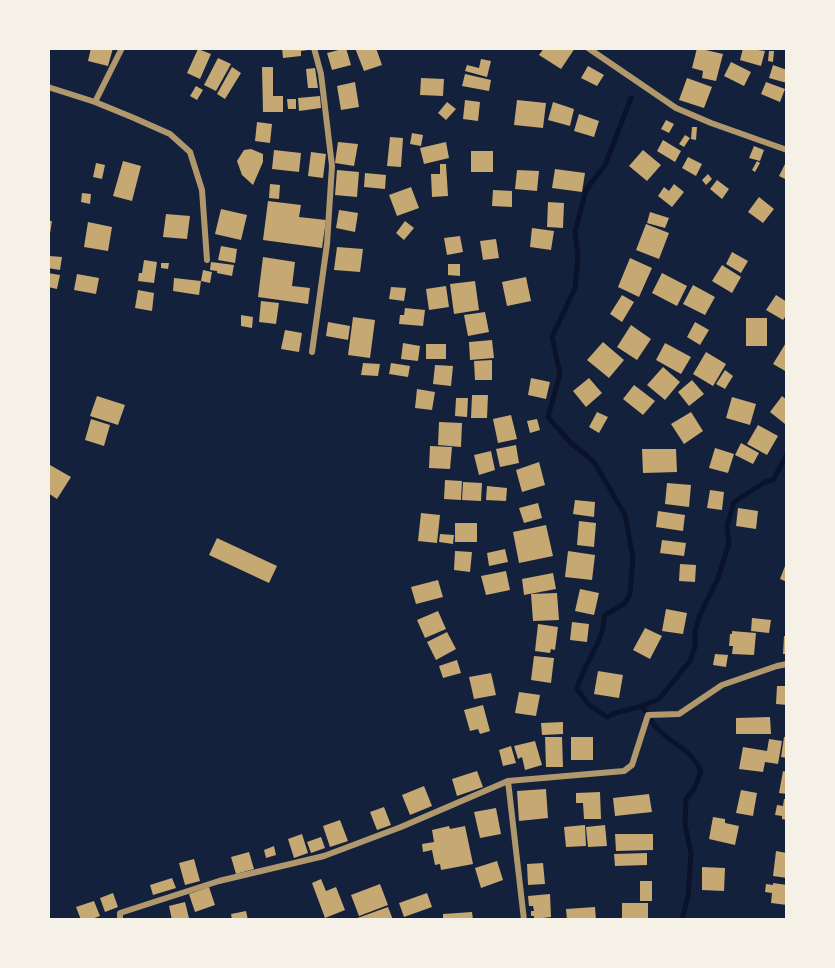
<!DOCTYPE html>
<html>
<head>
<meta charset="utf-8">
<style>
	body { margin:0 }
	#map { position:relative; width:835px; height:968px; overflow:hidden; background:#14213d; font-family:Poppins,sans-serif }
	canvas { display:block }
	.frame { position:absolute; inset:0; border:50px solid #f6f1e7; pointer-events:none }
</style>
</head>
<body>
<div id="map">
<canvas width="835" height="968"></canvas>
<div class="frame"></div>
</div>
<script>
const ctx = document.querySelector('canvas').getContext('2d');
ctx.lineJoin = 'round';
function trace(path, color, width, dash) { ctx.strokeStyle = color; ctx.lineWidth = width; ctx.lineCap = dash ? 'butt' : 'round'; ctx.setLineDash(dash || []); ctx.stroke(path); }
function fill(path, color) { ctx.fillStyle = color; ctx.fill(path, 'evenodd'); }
const stream = new Path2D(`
	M631,98l-26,67 -19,25 -11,42 3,24 -3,32 -23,49 8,37 -12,43 22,25 24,20 31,53 8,43 -3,36 -5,9 -21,13c0,28 -21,47 -27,73l11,15 19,13 8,-4 27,-7
	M682,920l6,-24 3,-42 -6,-30 1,-25 8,-10 7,-17c-10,-25 -30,-27 -45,-45 -5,-6 -9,-14 -14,-21l17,-7 31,-38 5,-14v-16l5,-16 18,-37 11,-35 -2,-17 7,-24 31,-20 8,-2 14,-26`);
const building = new Path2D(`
	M91,48h22l-5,18 -20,-5z
	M282,48h26v2l-7,1v5l-18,2z
	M346,48l5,17 -19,5 -5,-17z
	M355,48h21l6,17 -18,6z
	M544,48h31l-14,21 -22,-14z
	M697,48l26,6 -7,27 -14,-3 1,-7 -11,-3z
	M743,48l22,3 -4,15 -21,-6z
	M198,49l13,5 -11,25 -13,-6z
	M769,51h5l-1,11 -5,-1z
	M218,58l13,6 -15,27 -12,-6z
	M481,59l10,2 -4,16 -22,-6 2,-6 12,3z
	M731,62l20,10 -7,14 -20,-10z
	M773,65l14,5v13l-18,-5z
	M588,66l16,9 -7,11 -16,-8z
	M232,67l9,6 -16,26 -8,-5z
	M262,67h11v29h10v16h-20z
	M315,68l3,20h-10l-2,-19z
	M465,74l26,6 -2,11 -27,-5z
	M421,78l23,1 -1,17 -23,-1z
	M687,78l25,9 -8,21 -25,-8z
	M355,82l4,25 -18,3 -4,-24z
	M766,82l19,7 -5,13 -19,-8z
	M196,86l7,4 -6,10 -7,-4z
	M320,96l1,12 -22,3 -1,-13z
	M287,99h9v10h-8z
	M465,100l15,2 -2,19 -15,-2z
	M517,100l29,3 -3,25 -29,-3z
	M447,102l9,7 -10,11 -8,-7z
	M553,102l21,7 -4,17 -22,-6z
	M579,114l20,7 -5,16 -20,-6z
	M666,120l8,4 -5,9 -8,-4z
	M257,122l15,2 -2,19 -15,-2z
	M692,127h5l-1,13 -5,-1z
	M412,133l11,2 -2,11 -11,-2z
	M685,135l5,3 -6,9 -5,-3z
	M390,137l13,1 -2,29 -14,-1z
	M663,140l18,11 -6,11 -18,-11z
	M338,142l20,2 -4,22 -19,-3z
	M446,142l3,16 -25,6 -4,-16z
	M754,146l10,4 -4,11 -11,-3z
	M251,149l12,5v8l-10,23 -11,-10 -5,-14 7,-11z
	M274,150l27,3 -2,19 -27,-3z
	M643,150l18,15 -14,16 -18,-15z
	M471,151h22v21h-22z
	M311,152l15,2 -3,24 -15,-2z
	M688,157l14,7 -6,12 -14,-8z
	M787,160v20l-8,-4z
	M123,161l18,5 -9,35 -19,-5z
	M757,161l3,2 -5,9 -3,-2z
	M96,163l9,2 -3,14 -9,-2z
	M440,164h6l2,32 -16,1 -1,-23h9z
	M555,169l30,4 -3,19 -30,-4z
	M337,170l22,2 -2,25 -22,-2z
	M517,170l22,1 -2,20 -22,-2z
	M365,173l21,2 -1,14 -21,-2z
	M708,174l4,5 -6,6 -4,-5z
	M717,180l12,9 -7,10 -12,-10z
	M270,184l10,1 -1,14 -10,-1z
	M674,184l10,8 -12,15 -14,-11 6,-9 5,4z
	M411,187l8,21 -22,8 -8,-21z
	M493,190l19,1v16l-20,-1z
	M82,193l9,1 -1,10 -9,-2z
	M759,197l15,12 -11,14 -15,-11z
	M268,201l33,4 -2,12 27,3 -4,28 -59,-8z
	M548,202l16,1 -1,25 -16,-1z
	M221,209l26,6 -6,25 -26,-6z
	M339,210l19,3 -3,19 -19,-4z
	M650,212l19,6 -4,10 -18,-5z
	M166,214l24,2 -3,23 -24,-2z
	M48,221h4l-3,19 -1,-1z
	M405,221l9,7 -10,12 -8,-7z
	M88,222l24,5 -4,24 -24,-4z
	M646,224l23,9 -10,26 -23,-9z
	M532,228l22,3 -3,19 -21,-3z
	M460,236l3,16 -16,3 -3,-17z
	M496,239l3,19 -16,2 -3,-19z
	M221,246l16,3 -2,14 -17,-3z
	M337,247l26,2 -3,23 -26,-2z
	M732,252l16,9 -7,12 -15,-9z
	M50,256l12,1 -2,13 -12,-2z
	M263,257l32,5 -3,24 18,2 -2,16 -50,-7z
	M630,258l22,10 -13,29 -21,-10z
	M144,260l13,2 -3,21 -16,-2 1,-8h3z
	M211,262l23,3 -2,11 -15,-3v-2l-7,-1z
	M161,263h8l-1,6 -7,-1z
	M448,264h12v12l-12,-1z
	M722,265l19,12 -9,16 -20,-12z
	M203,270l9,2 -2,11 -9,-2z
	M48,273l12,2 -3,14 -9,-2z
	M662,273l25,13 -10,20 -25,-13z
	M77,274l22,4 -3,16 -22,-4z
	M526,277l5,24 -24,5 -5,-24z
	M174,278l27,3 -2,14 -26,-4z
	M475,281l4,29 -25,4 -4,-30z
	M693,285l22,12 -10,18 -22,-11z
	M446,286l3,21 -20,3 -3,-21z
	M391,287l15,1 -2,13 -15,-2z
	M138,290l16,3 -2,18 -17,-3z
	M622,295l12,7 -12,20 -12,-8z
	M776,295l11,7v12l-4,6 -17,-10z
	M261,301l18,2 -3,21 -17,-2z
	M405,308l20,2 -2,16 -24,-2 1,-9h4z
	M485,312l4,20 -21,4 -4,-21z
	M241,315l12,2 -1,11 -11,-2z
	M353,317l22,3 -5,38 -22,-3z
	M746,318h21v28h-21z
	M328,322l22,4 -2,14 -22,-4z
	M695,322l14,8 -9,15 -13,-8z
	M631,325l20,14 -14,21 -20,-13z
	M285,330l17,3 -3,19 -18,-3z
	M492,340l2,18 -24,2 -1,-18z
	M787,341v31l-14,-8z
	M603,342l21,18 -15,18 -22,-18z
	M403,343l17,3 -2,15 -17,-2z
	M665,343l26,14 -10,17 -25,-14z
	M426,344h20v15h-20z
	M706,352l20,12 -13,22 -20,-12z
	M492,360v20h-17l-1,-19z
	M363,363l17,1 -2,12 -17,-1z
	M391,363l19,3 -2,11 -19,-3z
	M435,365l18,1 -2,20 -18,-2z
	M663,367l17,15 -15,18 -18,-15z
	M725,370l8,6 -8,13 -9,-5z
	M531,378l19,4 -4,17 -18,-4z
	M589,378l13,15 -16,14 -13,-16z
	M692,380l12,14 -15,12 -11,-14z
	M634,385l21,16 -12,14 -20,-16z
	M417,389l18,3 -3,18 -17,-2z
	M472,395h16l-1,23h-16z
	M97,396l28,9 -7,20 -28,-9z
	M782,396l5,4v21l-2,3 -15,-12z
	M732,397l24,7 -6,21 -24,-7z
	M456,398h12l-1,19 -12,-1z
	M597,412l11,5 -9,16 -10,-6z
	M691,412l12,19 -19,13 -13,-20z
	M511,415l6,24 -19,4 -5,-24z
	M91,419l19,6 -6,21 -19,-6z
	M537,419l3,11 -10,3 -3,-12z
	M439,422l23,1 -1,24 -23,-2z
	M758,425l20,11 -11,19 -20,-11z
	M741,443l18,10 -6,11 -18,-9z
	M516,445l3,18 -19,4 -4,-18z
	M430,446l22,1 -2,22 -21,-1z
	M715,448l19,6 -6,19 -19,-5z
	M642,449h34l1,23 -34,1z
	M491,451l4,19 -16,5 -5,-20z
	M539,462l6,23 -23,7 -6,-22z
	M50,465l21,12 -14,22 -9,-6v-25z
	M445,480l17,1 -1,19 -17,-1z
	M463,482l19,1 -1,18 -19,-1z
	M667,483l24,2 -2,22 -24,-3z
	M487,486l20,2 -1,13 -20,-1z
	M710,490l14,2 -2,18 -15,-2z
	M575,500l20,2 -1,15 -21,-3z
	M538,503l4,15 -18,5 -5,-15z
	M738,508l20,3 -2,18 -20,-3z
	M658,511l27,4 -2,16 -27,-4z
	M421,513l19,2 -3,28 -19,-2z
	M579,521l17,2 -2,24 -17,-2z
	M455,523h22v19h-22z
	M546,525l7,31 -34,7 -6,-31z
	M440,534l14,1 -1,9 -14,-2z
	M217,538l60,28 -8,17 -60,-28z
	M662,540l24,3 -2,13 -24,-3z
	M505,549l3,13 -19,4 -2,-13z
	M455,551l17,1 -2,20 -16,-2z
	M568,551l27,4 -3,25 -27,-3z
	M787,561v21l-7,-3z
	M680,564l16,1 -1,17 -16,-1z
	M506,571l4,19 -24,5 -5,-19z
	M553,573l3,16 -32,6 -2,-16z
	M438,580l5,17 -27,7 -5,-17z
	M580,589l19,4 -5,22 -19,-4z
	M557,593l2,27 -26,1 -2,-27z
	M666,609l21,4 -4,21 -21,-3z
	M438,611l8,18 -21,9 -8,-18z
	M752,618l19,2 -2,13 -18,-2z
	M572,622l17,2 -2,18 -17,-2z
	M538,624l20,3 -3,23 -4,-1 -1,4 -15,-2z
	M645,628l17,8 -12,23 -17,-9z
	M732,631l24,2 -2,22 -22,-1 1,-8h-4l1,-12h2z
	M447,632l9,17 -20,11 -9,-18z
	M784,636h3v18h-4z
	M715,654l13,1 -2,12 -13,-2z
	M534,656l20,2 -3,25 -20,-3z
	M457,660l4,13 -18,5 -4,-12z
	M598,671l25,4 -4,23 -25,-4z
	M491,673l5,22 -22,4 -5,-22z
	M777,686h10v19l-11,-1z
	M519,692l21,3 -4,21 -21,-3z
	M483,705l7,26 -10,3 -2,-5 -8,2 -6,-21z
	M770,717l1,17h-35v-16z
	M563,722v12l-21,1 -1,-12z
	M545,737h17l1,30h-17z
	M571,737h22v23h-22z
	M784,737h3v21l-6,-1z
	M769,739l13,2 -4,23 -13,-2 -2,10 -24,-3 4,-22 24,4z
	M535,741l7,24 -17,5 -3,-13 -4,2 -4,-13z
	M511,746l5,17 -13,3 -4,-16z
	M477,771l6,16 -26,9 -5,-17z
	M783,771l4,1v22l-8,-1z
	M424,786l8,20 -22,9 -8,-20z
	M546,789l2,29 -29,3 -2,-30z
	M741,790l16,3 -4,23 -17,-3z
	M600,792l1,27h-17l-1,-16h-7v-10z
	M649,794l3,18 -37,4 -2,-18z
	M784,799h3v21l-5,-1v-3l-7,-1 2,-10 6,1z
	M384,807l7,18 -14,5 -7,-18z
	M496,808l5,26 -21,4 -6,-26z
	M713,817l12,2v4l14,3 -4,19 -26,-6z
	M340,820l8,21 -18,6 -7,-21z
	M585,825l1,21 -20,1 -2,-20z
	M605,825l2,21 -19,1 -2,-20z
	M449,826l1,3 15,-3 8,38 -32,6 -1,-6 -5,1 -3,-15 -9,2 -1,-8 12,-2 -2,-12z
	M302,834l6,19 -14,5 -6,-19z
	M615,834h38v16l-37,1z
	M321,837l4,11 -14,5 -4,-11z
	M274,846l2,9 -10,3 -2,-8z
	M776,851l11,2v25l-14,-2z
	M249,852l5,17 -18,5 -5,-17z
	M647,853v12l-32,1 -1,-12z
	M194,859l6,22 -15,4 -6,-22z
	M497,861l6,19 -22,8 -6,-20z
	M543,863l2,21 -17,1 -1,-21z
	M702,867l23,1 -1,23 -22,-1z
	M172,878l4,10 -23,7 -3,-10z
	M321,879l5,12 10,-4 9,23 -20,8 -13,-35z
	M640,881h12v20h-12z
	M773,883l14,2v20l-16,-2 1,-10 -7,-1 1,-8 7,1z
	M380,884l8,21 -29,11 -8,-21z
	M209,887l6,18 -20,7 -6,-18z
	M113,893l5,14 -13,5 -5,-14z
	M427,893l5,14 -28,10 -5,-14z
	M550,894l1,23 -17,2v-3h-3v-5h3l-1,-5h-4l-1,-10z
	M94,901l6,15 -11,4h-8l-5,-13z
	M185,902l4,16 -17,2 -3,-14z
	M622,903h26v15l-26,1z
	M388,907l5,13h-41z
	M595,907l1,13h-29l-1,-11z
	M246,911l2,9h-16l-1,-6z
	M472,912l1,8h-30v-6z`);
const minor = new Path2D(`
	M588,48l88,60 35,15 76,27
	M48,87l47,15 39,16 36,16 20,18 12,38 5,70
	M95,102l27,-54
	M312,352l15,-108 5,-78 -11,-92 -7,-26
	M508,781l16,139
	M120,920v-7l99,-32 105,-25 77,-29 107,-46 116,-10 8,-6 16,-50 31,-1 43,-29 55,-19 10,-2`);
trace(stream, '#0b132b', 5);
fill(building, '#c6a872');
trace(minor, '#b1986c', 6);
</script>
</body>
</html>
